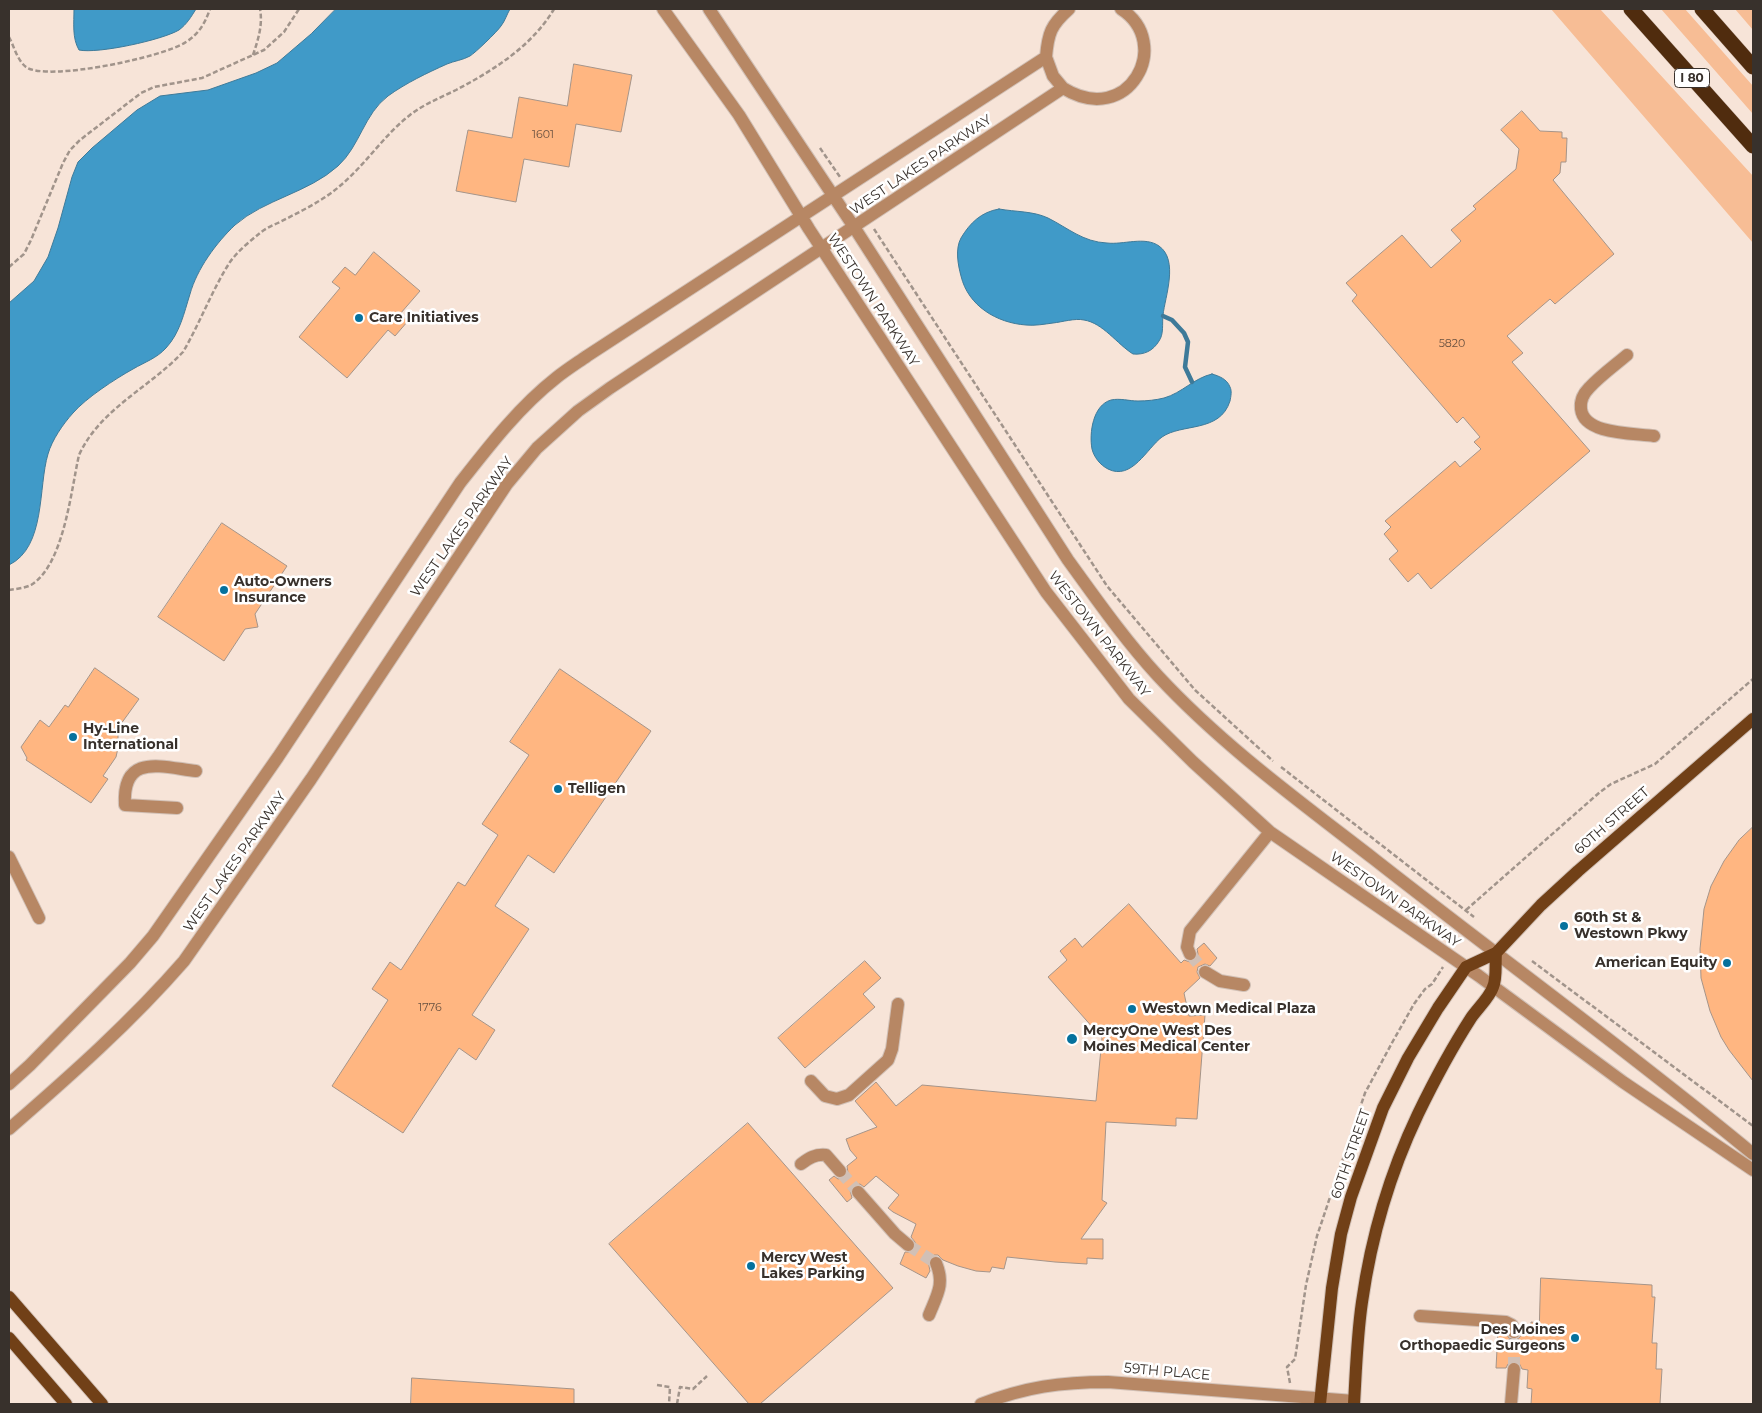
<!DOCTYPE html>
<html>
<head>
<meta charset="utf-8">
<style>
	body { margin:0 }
	#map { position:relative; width:1762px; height:1413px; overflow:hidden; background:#f7e4d8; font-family:Montserrat,sans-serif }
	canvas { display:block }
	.frame { position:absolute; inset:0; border:10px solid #38312c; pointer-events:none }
</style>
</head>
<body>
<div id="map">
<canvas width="1762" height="1413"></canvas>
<div class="frame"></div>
</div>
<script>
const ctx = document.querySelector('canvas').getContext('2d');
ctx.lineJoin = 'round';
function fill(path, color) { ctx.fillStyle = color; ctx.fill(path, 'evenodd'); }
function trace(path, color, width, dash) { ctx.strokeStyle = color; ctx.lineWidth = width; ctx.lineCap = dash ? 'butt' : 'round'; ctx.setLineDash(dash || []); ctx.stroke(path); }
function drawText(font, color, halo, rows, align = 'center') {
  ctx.font = font + ' Montserrat,sans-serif'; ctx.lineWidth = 5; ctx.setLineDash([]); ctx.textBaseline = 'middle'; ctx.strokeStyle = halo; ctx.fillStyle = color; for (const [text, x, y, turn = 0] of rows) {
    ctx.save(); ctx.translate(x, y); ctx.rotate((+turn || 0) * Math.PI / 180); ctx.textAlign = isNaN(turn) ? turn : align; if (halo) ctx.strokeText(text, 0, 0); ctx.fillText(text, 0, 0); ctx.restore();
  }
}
const green = new Path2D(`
	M1551,9h49l153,167v67z
	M1661,9h24l68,77v28z
	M1735,9h18v21z`);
const water = new Path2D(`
	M74,9h122c-5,8 -9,15 -17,21 -17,10 -81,24 -100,20 -7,-12 -5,-27 -5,-41z
	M336,9h174c-3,5 -5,12 -9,17 -4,6 -26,27 -31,30 -7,4 -16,5 -23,8 -20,9 -41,19 -59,32 -24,18 -28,50 -50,70 -30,27 -73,33 -103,59 -19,18 -38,44 -45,69 -6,19 -10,39 -24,54 -9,10 -21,14 -33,21 -18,10 -47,29 -60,44 -10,11 -21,27 -25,41 -10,33 -2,93 -39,111v-262l25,-22 14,-24 10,-29 14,-51 6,-15 14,-14 45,-38 23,-14 48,-6 48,-17 21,-10 34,-29z
	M999,209c17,3 34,2 49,9 20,10 35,24 59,25 16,2 38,-7 52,3 20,14 6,51 4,69 -1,9 1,19 -4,26 -6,10 -15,14 -26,13 -16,-10 -30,-31 -49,-34 -9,-2 -22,2 -31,3 -8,1 -18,3 -27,2 -29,-2 -58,-19 -65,-49 -3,-11 -6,-27 0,-38 9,-15 20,-26 38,-29z
	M1212,374c7,2 15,5 18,13 2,4 1,9 0,14 -10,32 -48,22 -68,36 -15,11 -30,44 -54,32 -8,-4 -14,-12 -16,-20 -3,-16 1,-44 19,-49 9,-2 18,1 27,1 9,0 18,-1 26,-3 18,-5 30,-20 48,-24z`);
const stream = new Path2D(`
	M1163,316l9,4 12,13 4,9 -3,25 7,15`);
const building = new Path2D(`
	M574,64l58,11 -11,57 -45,-8 -7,43 -45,-8 -8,43 -60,-11 12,-61 44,8 7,-41 48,9z
	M1522,111l18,20 22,1v6h5l-1,24h-5l-1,11 -7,7 61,74 -59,50 -5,-5 -43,37 16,17 -11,9 78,89 -159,138 -13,-16 -10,9 -19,-23 9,-8 -14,-17 7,-7 -6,-6 70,-60 5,6 21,-18 -7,-7 6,-5 -17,-20 -6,6 -105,-122 5,-6 -11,-12 56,-48 29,33 30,-27 -10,-11 25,-21 -3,-3 43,-37 3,-20 -18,-19z
	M374,252l46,39 -20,23 8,7 -13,15 -7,-6 -41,48 -48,-41 41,-49 -8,-6 13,-15 10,8z
	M222,523l65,43 -32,48 3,13 -13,2 -21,32 -66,-44z
	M95,668l44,31 -21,29v20l-2,9 -13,19 5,3 -17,24 -65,-43 1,-2 -6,-11 19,-27 9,7 16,-22 3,2z
	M560,669l91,62 -97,142 -26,-18 -33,51 34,23 -57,86 23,15 -19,30 -17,-12 -56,85 -71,-47 56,-86 -16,-11 18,-27 11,8 57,-88 7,4 33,-51 -16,-11 47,-69 -19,-13z
	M1753,827v254l-24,-31 -8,-13 -11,-26 -9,-33 -1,-29 4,-40 7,-23 13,-25 15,-21z
	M1129,904l52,59 3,-3 6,2 6,-3 2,-5 -1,-5 7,-6 13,15 -7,8 -5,-2 -7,3 -1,5 3,6 -16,15 5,23 16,-1 -8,104 -21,-1v8l-70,-4 -4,78 5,3 -26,36h22v20l-16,-1v6l-32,-2 -48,-5 -3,12 -12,-2 -2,5 -14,-1 -18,-5 -15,-6 -5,-5h-4l-6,6 2,10 -4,7 -26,-14 5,-12h6l5,-5 -1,-5 -4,-5 5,-13 -23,-12 -5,-4 11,-13 -23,-19 -12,11 -4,-3 -7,2 -3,4 2,8 -5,4 -18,-22 5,-4 4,3 7,-2 3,-4 -1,-7 10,-8 -7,-8 -4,-11 31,-12 -22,-26 21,-19 20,24 26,-21 174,16 6,-63 -54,-61 19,-17 -7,-9 15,-13 7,9z
	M865,961l16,17 -18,16 12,13 -70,61 -27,-30z
	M748,1123l145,165 -133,116h-11l-140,-160z
	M1541,1278l111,7v12h3l-3,46h5l-1,26h6l-2,35h-129l1,-15 -5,-1 1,-18 -6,-1 -3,-6 -5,-2 -6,3 -2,4h-10l2,-37h7l4,7 7,2 4,-3 2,-5 9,1v-11l8,1z
	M412,1378l162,11v15h-163z`);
const minorTunnel = new Path2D(`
	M1190,954l15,18
	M840,1171l18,21
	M908,1245l28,18
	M1514,1369v-37`);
const path = new Path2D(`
	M9,37c5,9 8,23 17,30 21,15 138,-10 160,-25 13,-8 19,-19 24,-33
	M253,55c5,-15 10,-30 7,-46
	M820,148l20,29
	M874,229l233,357 88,104 78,71
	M9,267l15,-13 7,-14 32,-77 7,-13 10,-10 61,-47 13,-6 48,-9 62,-28 20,-18 15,-23
	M9,590c7,-1 16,-2 22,-5 33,-20 40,-95 48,-130 21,-46 70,-67 104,-103 17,-29 29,-62 47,-90 8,-11 20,-21 30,-29 6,-5 13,-8 20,-11 21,-11 43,-21 61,-37 25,-21 43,-50 69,-70 14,-11 30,-17 46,-25 38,-20 76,-44 98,-81
	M1281,767l193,150
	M1466,910l134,-118 11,-8 44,-20 98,-85
	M1532,961l221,165
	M1290,1383l-3,-16 8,-8 11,-74 11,-49 48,-143 28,-52 21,-37 11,-15 7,-5 11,-17
	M657,1385l13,2 -1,17
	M677,1404l3,-17 13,2 14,-13`);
const minor = new Path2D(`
	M663,9l76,106 70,114 237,363 83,107 64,63 77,70 209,144 144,106 130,88
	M709,9l145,218 214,333c29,40 57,80 90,116 64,69 141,125 216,183 126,99 256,193 379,295
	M1046,57l7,19 10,12
	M1627,355c-13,11 -27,21 -38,33 -6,6 -9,13 -8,21 3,26 53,24 73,27
	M177,808l-52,-3c-3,-52 36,-38 71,-34
	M9,857l30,61
	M1190,954l-3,-7 3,-16 80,-99
	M1205,972l15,9 24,4
	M811,1081l14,15 12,3 12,-4 39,-35 4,-11 6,-45
	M9,1084l21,-19 100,-102 23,-27 125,-179 182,-274c29,-37 59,-76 96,-105 10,-8 21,-15 31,-22l459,-299c2,-24 5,-32 23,-48
	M9,1129c61,-53 122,-107 175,-168l127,-182 196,-295 30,-36 41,-37 32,-23 453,-300c66,41 111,-45 58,-79
	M801,1164c8,-6 14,-10 25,-9l14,16
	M858,1192l37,42 13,11
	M929,1315c8,-20 16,-31 7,-52
	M1420,1316l86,6 6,3 2,7
	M981,1404c45,-17 79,-22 127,-22l246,19
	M1511,1404l3,-35`);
const major = new Path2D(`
	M9,1297l93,107
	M9,1338l57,66
	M1320,1404l12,-116 9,-54 10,-37 32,-89 25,-50 30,-50 28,-41 30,-14 45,-48 37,-34 175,-152
	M1354,1404c2,-34 3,-68 8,-102 9,-64 28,-129 56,-188 16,-33 33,-65 53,-96 6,-9 19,-21 22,-31 4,-9 2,-23 3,-34`);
const highway = new Path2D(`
	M1631,9l122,137
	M1702,9l51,58`);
const markers = [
	[359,318,5,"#05719d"],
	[224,590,5,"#05719d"],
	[73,737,5,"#05719d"],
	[558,789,5,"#05719d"],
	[1564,926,5,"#05719d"],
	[1727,963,5,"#05719d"],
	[1132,1009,5,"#05719d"],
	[1072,1039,6,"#05719d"],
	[751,1266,5,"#05719d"],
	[1575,1338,5,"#05719d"]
];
const numberNames = [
	["1601",543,135],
	["5820",1452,344],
	["1776",430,1008]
];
const shields = [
	[1692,78,35]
];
const shieldNames = [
	["I 80",1692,78]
];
const streetNames = [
	["WEST LAKES PARKWAY",921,165,-34],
	["WESTOWN PARKWAY",873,300,57],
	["WEST LAKES PARKWAY",462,527,-55],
	["WESTOWN PARKWAY",1099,634,52],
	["60TH STREET",1612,821,-41],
	["WEST LAKES PARKWAY",235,862,-55],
	["WESTOWN PARKWAY",1395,900,35],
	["60TH STREET",1351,1154,-71],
	["59TH PLACE",1167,1372,5]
];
const poiNames = [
	["Care Initiatives",369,318],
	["Auto-Owners",234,582],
	["Insurance",234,598],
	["Hy-Line",83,729],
	["International",83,745],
	["Telligen",568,789],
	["60th St &",1574,918],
	["Westown Pkwy",1574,934],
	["American Equity",1717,963,"right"],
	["Westown Medical Plaza",1142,1009],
	["MercyOne West Des",1083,1031],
	["Moines Medical Center",1083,1047],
	["Mercy West",761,1258],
	["Lakes Parking",761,1274],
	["Des Moines",1565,1330,"right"],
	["Orthopaedic Surgeons",1565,1346,"right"]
];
fill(green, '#f7bd95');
fill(water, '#409ac8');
trace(water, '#3e7a99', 1);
trace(stream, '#3e7a99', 4.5);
fill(building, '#ffb681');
trace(building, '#a59489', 1);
trace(minorTunnel, '#d1c0b6', 12, [12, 6]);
trace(minor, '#d1c0b6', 14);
trace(major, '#d1c0b6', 14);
trace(highway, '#d1c0b6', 16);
trace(path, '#a1948b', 2.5, [5, 2.5]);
trace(minor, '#b78764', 12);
trace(major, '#714017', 12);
trace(highway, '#502c0e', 15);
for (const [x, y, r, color] of markers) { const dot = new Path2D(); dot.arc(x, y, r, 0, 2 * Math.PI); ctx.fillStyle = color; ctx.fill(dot); trace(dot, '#fff', 2); }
drawText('11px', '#6a5241', null, numberNames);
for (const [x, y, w] of shields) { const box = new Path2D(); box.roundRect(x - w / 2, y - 9.5, w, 19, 4); ctx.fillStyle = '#fff'; ctx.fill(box); trace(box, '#38312c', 1); }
drawText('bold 12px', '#38312c', null, shieldNames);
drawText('14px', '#38312c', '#fff', streetNames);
drawText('bold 14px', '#38312c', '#fff', poiNames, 'left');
</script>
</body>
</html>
